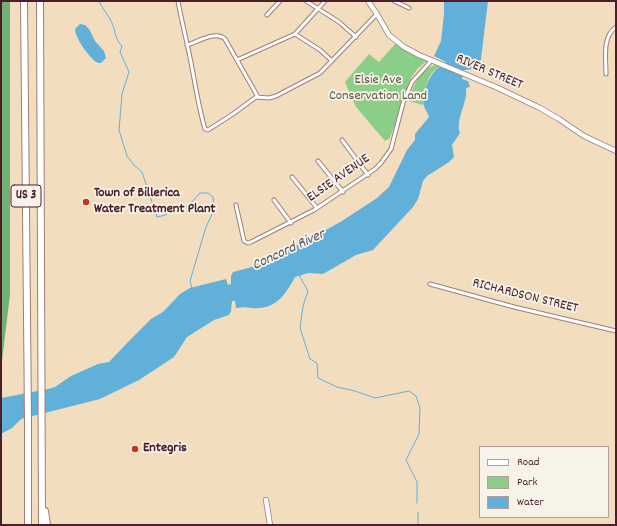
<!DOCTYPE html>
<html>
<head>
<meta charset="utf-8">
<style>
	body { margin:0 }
	#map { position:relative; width:617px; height:526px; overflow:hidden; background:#f3ddbf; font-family:Dekko,sans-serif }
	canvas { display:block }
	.frame { position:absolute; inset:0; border:2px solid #4a1f2b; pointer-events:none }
	.legend { position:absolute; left:479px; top:446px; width:130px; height:72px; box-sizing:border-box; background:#f7f3e8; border:1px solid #b29e9c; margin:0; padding:5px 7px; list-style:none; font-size:12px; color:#4a1f2b }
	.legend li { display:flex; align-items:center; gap:8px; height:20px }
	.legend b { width:20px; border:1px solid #b29e9c }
</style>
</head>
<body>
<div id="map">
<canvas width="617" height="526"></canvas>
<div class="frame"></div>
<ul class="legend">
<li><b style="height:5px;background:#fff"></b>Road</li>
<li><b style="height:11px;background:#8bce87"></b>Park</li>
<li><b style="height:11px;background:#60b0da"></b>Water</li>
</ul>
</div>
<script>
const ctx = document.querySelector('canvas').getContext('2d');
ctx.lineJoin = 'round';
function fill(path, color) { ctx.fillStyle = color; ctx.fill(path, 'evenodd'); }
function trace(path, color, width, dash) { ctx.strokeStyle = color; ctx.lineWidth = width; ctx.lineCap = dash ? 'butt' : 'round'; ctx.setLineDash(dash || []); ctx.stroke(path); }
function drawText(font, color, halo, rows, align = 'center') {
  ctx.font = font + ' Dekko,sans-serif'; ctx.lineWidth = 3.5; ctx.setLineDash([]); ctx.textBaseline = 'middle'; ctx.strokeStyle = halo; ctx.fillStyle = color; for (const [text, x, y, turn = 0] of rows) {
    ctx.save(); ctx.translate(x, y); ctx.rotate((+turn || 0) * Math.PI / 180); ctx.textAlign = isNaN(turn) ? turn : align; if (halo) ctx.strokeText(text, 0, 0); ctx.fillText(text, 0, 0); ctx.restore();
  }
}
const green = new Path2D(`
	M396,43l14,10 17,8 -9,7 -7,10 -21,60 -5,3 -29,-34 -11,-25 24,-28 10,8z
	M435,65l6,2c-15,4 -16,25 -18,38l-14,-4c5,-16 9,-30 26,-36z`);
const forest = new Path2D(`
	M1,1h9v294l-9,74z`);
const water = new Path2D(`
	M444,1h44l-7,58c-4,8 -8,11 -17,11l-2,9 6,2 2,6 -4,1c2,15 -11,31 -6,45l-8,12 2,12 -5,5 -22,14 -4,5 -5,18 -5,8 -40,43 -17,5 -33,19 -15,-1 -13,4c-10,18 -19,33 -43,31 -6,-1 -9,-1 -16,0l-1,-7h-3l-1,10 -2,4 -15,5 -27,17 -13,20 -35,23 -39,19 -79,20 -9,9 -11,6v-36l47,-9 7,-2 16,-11 27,-12 11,-2 20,-21 22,-22 12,-7 17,-18 10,-6 36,-9 2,6 3,-1v-8l2,-4 19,-5 15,-11 19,-6 23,-10 15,-9 18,-10 35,-23 12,-11 18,-37 8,-10v-6l14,-17c-1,-4 -4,-7 -5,-11 -3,-11 6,-36 17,-39l3,2 2,-7 -12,-6 7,-15 3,-27z
	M80,24l5,1 4,4 6,12 9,10 2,7 -5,5h-3c-8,-4 -23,-25 -23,-34z`);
const stream = new Path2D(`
	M99,1c3,8 10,14 13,22 4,9 3,17 10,23l-2,6 9,20 -7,22 -3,36 8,26 7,9 8,7 15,45 9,-2 2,-3 20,-6 12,-13h8l5,4 1,13 -8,17 -16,54 2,7
	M300,274v3l8,14 -5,15 -3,22 10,31 7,4 1,15 19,9 18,4 20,7 34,-7 7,5 4,12 -1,26 -13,26 11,22v21
	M418,512v13`);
const street = new Path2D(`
	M178,1c4,23 10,44 14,67 4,20 7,41 13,61l3,1 25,-16 23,-17 13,1 7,-2 44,-23 57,-59
	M306,1l33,21 17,15
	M394,1l15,7
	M267,15l13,-14
	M295,34l25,16 12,11
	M187,45c10,-3 29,-15 38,-6l33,58
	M237,60l58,-26 30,-33
	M606,74c0,-16 -4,-37 10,-47
	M342,140l26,35
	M318,161l25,31
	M292,177l25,31
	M274,200l17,23
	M236,205l8,36 4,2 3,-1 63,-32 61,-41 6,-6 10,-14 12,-46 9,-21 20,-22
	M430,284l84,23 102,24`);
const secondary = new Path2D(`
	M368,1l9,13 12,21 15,12 15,8 79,33 42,20 19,11 25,17 32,15
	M266,500l4,25`);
const highway = new Path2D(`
	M24,1l4,419v105
	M40,1l2,524
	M45,511l2,14`);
const markers = [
	[86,202,4,"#c8321e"],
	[135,449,4,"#c8321e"]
];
const shields = [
	[26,196,30]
];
const shieldNames = [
	["US 3",26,196]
];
const streetNames = [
	["RIVER STREET",489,73,23],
	["ELSIE AVENUE",339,179,-35],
	["RICHARDSON STREET",525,297,14]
];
const parkNames = [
	["Elsie Ave",378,81],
	["Conservation Land",378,97]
];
const poiNames = [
	["Town of Billerica",94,194],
	["Water Treatment Plant",94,210],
	["Entegris",143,449]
];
const waterNames = [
	["Concord River",289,251,-25]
];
fill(green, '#8bce87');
fill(forest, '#70b174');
fill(water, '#60b0da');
trace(stream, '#60b0da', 1);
trace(street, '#9e7e75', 5);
trace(secondary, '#9e7e75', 6);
trace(highway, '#9e7e75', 8);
trace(street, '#fff', 3);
trace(secondary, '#fff', 4.5);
trace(highway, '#fff', 6);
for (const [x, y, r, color] of markers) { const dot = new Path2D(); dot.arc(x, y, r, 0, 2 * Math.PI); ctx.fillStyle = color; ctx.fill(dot); trace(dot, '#f7f3e8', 1.5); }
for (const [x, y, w] of shields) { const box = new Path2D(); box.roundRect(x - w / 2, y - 11, w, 22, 3); ctx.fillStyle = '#f7f3e8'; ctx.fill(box); trace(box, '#4a1f2b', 1); }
drawText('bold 13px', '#4a1f2b', null, shieldNames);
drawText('14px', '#4a1f2b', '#f7f3e8', streetNames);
drawText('14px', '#5e5447', '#f7f3e8', parkNames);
drawText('bold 14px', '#4a1f2b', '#f7f3e8', poiNames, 'left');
drawText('italic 15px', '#525268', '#f7f3e8', waterNames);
</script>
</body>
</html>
